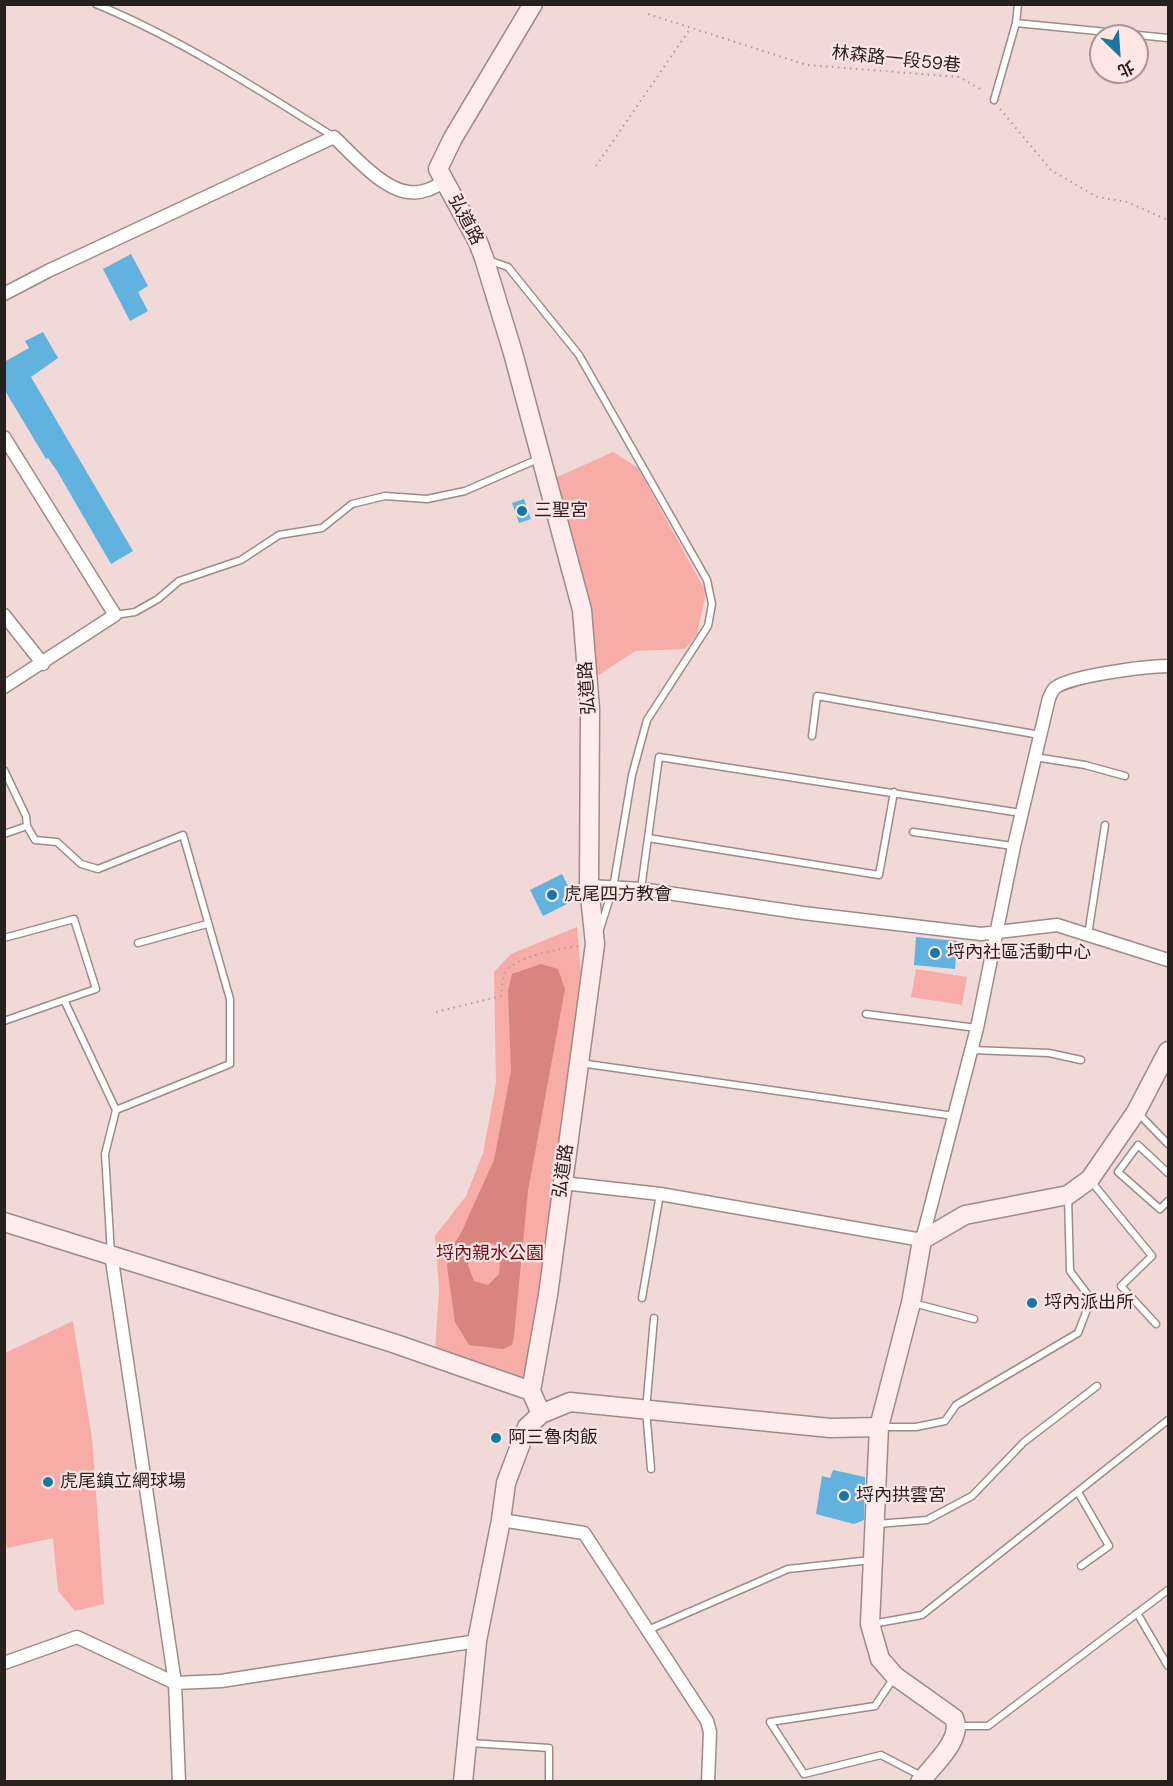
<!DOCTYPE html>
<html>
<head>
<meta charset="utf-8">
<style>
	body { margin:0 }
	#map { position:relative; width:1173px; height:1786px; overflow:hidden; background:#f0d9d7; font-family:"DM Sans","Noto Sans TC",sans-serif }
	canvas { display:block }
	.frame { position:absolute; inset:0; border:6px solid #281f1f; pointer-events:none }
	.north { position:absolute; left:1089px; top:24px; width:60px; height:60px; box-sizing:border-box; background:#fde6e4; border:2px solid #a89695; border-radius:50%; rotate:155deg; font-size:16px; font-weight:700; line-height:24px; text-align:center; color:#281f1f }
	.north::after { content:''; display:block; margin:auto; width:21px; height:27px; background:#1677a4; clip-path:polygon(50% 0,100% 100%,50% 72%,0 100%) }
</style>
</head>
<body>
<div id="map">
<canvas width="1173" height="1786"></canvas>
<div class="frame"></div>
<div class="north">北</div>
</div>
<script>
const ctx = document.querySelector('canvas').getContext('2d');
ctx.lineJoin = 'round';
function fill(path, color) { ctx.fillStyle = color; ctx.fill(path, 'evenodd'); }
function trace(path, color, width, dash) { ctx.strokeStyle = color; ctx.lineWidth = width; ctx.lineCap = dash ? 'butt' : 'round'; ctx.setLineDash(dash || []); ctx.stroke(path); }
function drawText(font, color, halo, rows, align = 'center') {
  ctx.font = font + ' "DM Sans","Noto Sans TC",sans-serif'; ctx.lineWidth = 4.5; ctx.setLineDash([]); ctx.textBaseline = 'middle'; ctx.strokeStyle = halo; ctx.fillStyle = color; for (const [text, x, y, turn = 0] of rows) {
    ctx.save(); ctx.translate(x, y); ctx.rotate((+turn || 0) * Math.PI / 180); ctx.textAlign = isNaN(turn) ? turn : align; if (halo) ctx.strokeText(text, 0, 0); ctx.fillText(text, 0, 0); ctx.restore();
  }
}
const green = new Path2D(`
	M613,452l25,16 68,124 -9,42 -12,15 -50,2 -41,27 -39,-200z
	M577,927l5,59 -56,394 -91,-29 4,-61 -4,-54 31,-40 17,-43 13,-70 -2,-111 17,-18z
	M916,969l51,8 -5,28 -51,-8z
	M73,1321l19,117 12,166 -29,7 -17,-20 -5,-53 -46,10 -3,-16 1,-179z`);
const water = new Path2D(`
	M541,964l17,5 7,20 -37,202 -14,145 -2,9 -9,4 -34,-4 -14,-23 -8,-56 2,-14 12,-19 33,-73 17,-89 -3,-80 4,-17zM484,1242l13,3 3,15 -1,14 -11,11 -14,-4 -6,-16 4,-17z`);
const building = new Path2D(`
	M131,254l17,32 -10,6 10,19 -18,10 -27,-52z
	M43,332l15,26 -27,19 102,174 -22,13 -54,-93 -9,-13 -2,1 -42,-70v-27l25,-14 -4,-7z
	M524,499l7,20 -12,4 -7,-20z
	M562,874l13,26 -32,16 -13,-26z
	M916,937l41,4 -2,28 -41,-4z
	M833,1470l32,7 -1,43 -10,4 -38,-10 6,-38 8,2z`);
const path = new Path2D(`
	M648,14l159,51 152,12 25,14
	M1000,109l51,61 46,27 30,5 41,18
	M596,166l94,-137
	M436,1012l65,-16c1,-9 1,-21 8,-28 15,-13 50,-19 69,-22`);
const lane = new Path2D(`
	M96,4c84,35 162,85 238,133
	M1016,23l2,-19
	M994,100l22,-77 152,15
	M488,260l20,7 71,88 128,225 5,24 -4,22 -61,94 -15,55 -19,113 -13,41
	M115,615l20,-3 23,-13 21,-18 62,-21 38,-25 43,-7 30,-24 33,-8 42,3 38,-8 73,-32
	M812,736l5,-40 223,39
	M1035,757l50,8 40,11
	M4,770l22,46 1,10 -23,8
	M27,826l8,14 22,2 24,22 17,5 85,-34 47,164v65l-114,46 -11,44 6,100
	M913,832l100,14
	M648,838l231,37 15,-83
	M641,889l18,-132 362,56
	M1088,935l17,-110
	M4,938l70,-19 22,70 -32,11
	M138,943l69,-19
	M866,1014l111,14
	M4,1021l60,-21 52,110
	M972,1050l77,3 32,7
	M580,1063l374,53
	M1137,1112l31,32
	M1168,1173l-30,-28 -20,27 42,37 8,-8
	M1090,1180l62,76 -31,30 35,38
	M642,1298l18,-104
	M913,1303l61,16
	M882,1427h34l29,-6 11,-16 122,-72 13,-34 -21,-28 -2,-75
	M651,1469l-5,-59 8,-92
	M1078,1492l31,54 -28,20
	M877,1524l50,-4 45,-24 52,-54 73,-56
	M1137,1613l31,53
	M872,1624l50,-9 246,-195
	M648,1630l140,-61 83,-9
	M893,1679l-18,27 -105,16 34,52 77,-19 42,22
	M958,1726h30l180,-136
	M470,1743l79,5v34`);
const street = new Path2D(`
	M4,294l44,-23 286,-134c18,17 49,53 75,55 13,2 24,-4 35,-10
	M4,437l111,178 -111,72
	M4,615l39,49
	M589,886l52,3 162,24 178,21 76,-9 111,35
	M563,1183l97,11 262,46 55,-212 37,-182 35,-148c2,-3 2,-6 5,-9 11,-13 95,-23 114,-23
	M111,1254l64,429 46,-2 256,-40
	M501,1520l83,13 123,188 3,11 -2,50
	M4,1663l73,-26 98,46 4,99`);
const secondary = new Path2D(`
	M533,4l-80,134 -15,31 40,73 6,16 29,95 69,257 8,99 -1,177 6,58 -47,351 -17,96 10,23
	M4,1222l389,121 138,48
	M463,1782l14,-141 24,-121 5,-37 21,-56 14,-13 29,-12 260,26 49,-1
	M920,1782c12,-16 44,-43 34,-64l-59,-42 -15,-17 -10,-35 9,-197 32,-124 11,-63 43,-25 103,-20 22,-16 46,-67 32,-61`);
const markers = [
	[522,511,6,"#1677a4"],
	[552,895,6,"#1677a4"],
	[935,953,6,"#1677a4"],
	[1032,1303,6,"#1677a4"],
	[496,1438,6,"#1677a4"],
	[48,1482,6,"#1677a4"],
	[844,1496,6,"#1677a4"]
];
const streetNames = [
	["林森路一段59巷",896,60,6],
	["弘道路",465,220,62],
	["弘道路",588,688,-94],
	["弘道路",564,1171,-82]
];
const poiNames = [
	["三聖宮",534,511],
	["虎尾四方教會",564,895],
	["埒內社區活動中心",947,953],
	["埒內派出所",1044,1303],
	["阿三魯肉飯",508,1438],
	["虎尾鎮立網球場",60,1482],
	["埒內拱雲宮",856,1496]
];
const parkNames = [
	["埒內親水公園",490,1254]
];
fill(green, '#f8aca8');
fill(water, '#d88582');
fill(building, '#62b2df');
trace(lane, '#a08a89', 9);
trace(street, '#a08a89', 15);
trace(secondary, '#a08a89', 21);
trace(path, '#ae9c9a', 2, [1.5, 4.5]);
trace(lane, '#fff', 6);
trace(street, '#fff', 12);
trace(secondary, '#feedec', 18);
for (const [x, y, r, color] of markers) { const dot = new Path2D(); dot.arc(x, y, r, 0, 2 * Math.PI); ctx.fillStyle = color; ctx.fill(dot); trace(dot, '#fde6e4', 2); }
drawText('18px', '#281f1f', '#fde6e4', streetNames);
drawText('18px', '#281f1f', '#fde6e4', poiNames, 'left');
drawText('18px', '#6f0917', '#fde6e4', parkNames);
</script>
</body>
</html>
